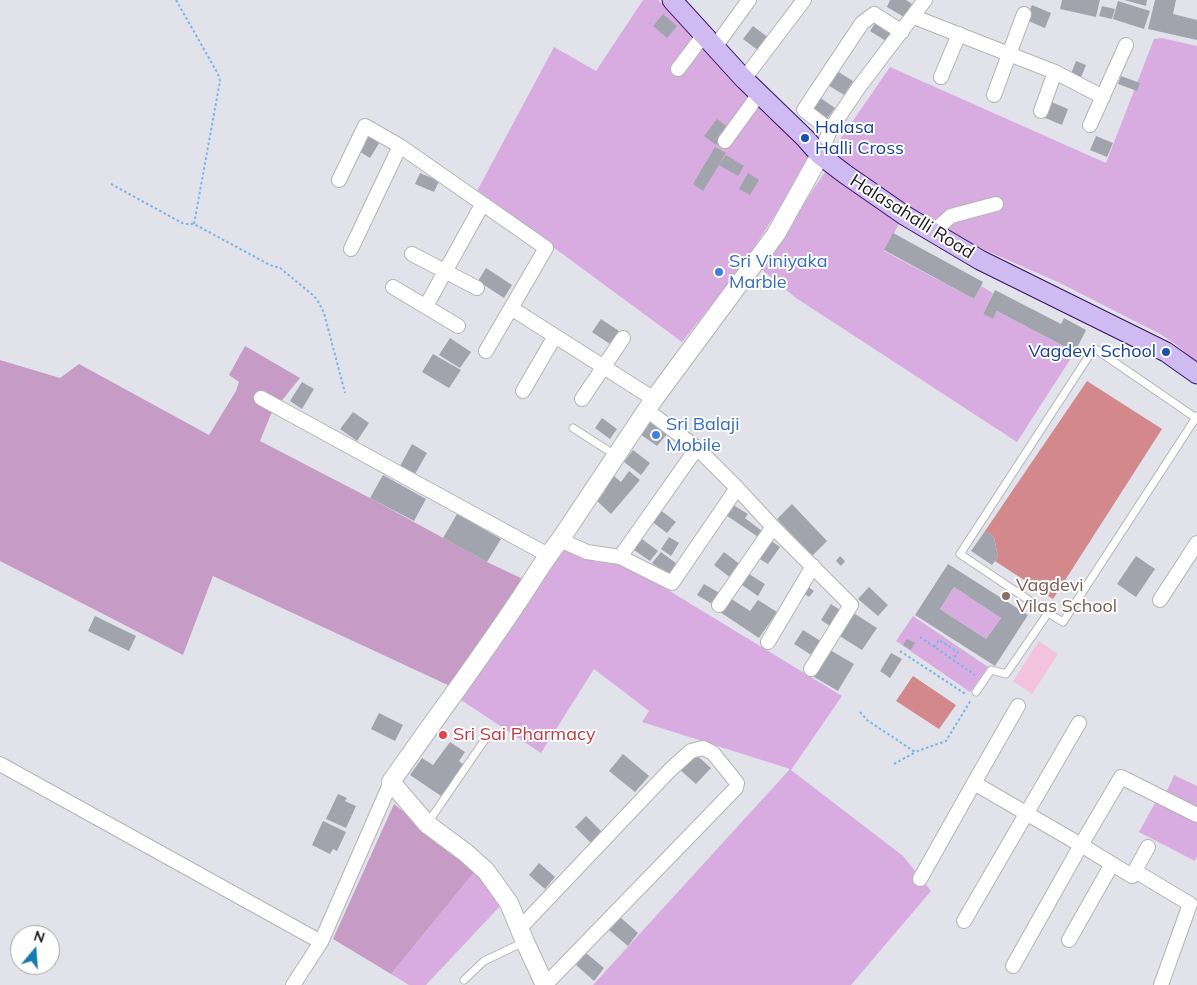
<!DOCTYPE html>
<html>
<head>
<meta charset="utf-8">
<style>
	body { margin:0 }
	#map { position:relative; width:1197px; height:985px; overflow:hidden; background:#e2e2eb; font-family:Mulish,sans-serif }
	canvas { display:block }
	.north { position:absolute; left:10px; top:925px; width:50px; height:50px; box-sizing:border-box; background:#fff; border:1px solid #a4a4a4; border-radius:50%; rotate:18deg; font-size:14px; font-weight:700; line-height:20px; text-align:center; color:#1b1b1b }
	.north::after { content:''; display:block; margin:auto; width:18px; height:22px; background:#167cb0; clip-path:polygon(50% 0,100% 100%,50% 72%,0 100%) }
</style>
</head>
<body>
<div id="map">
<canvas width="1197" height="985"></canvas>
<div class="north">N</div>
</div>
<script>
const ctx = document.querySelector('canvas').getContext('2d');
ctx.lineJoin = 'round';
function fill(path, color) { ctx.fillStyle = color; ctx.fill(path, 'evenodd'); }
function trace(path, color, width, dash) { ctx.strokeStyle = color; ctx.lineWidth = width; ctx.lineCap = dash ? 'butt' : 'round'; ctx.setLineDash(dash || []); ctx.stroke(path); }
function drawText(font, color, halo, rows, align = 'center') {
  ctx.font = font + ' Mulish,sans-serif'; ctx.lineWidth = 4; ctx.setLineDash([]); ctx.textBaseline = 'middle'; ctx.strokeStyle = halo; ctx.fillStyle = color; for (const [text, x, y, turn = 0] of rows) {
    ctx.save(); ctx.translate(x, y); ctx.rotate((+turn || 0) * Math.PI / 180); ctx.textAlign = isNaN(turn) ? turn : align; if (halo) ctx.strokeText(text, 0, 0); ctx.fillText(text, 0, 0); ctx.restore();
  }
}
const grass = new Path2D(`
	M643,0h15l154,158 -70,108 -60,76 -205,-151 77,-144 42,24z
	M1162,38l35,8v316l-23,-19 -14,-9 -100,-51 -91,-40 -80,-45 -52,-38 -5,-9 58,-84 216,96 48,-124z
	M827,169l72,55 -15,27 90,48 7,-13 12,7 -10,21 10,5 4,-8 78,41 -58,90 -221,-144 -36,-30z
	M561,550l16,1 19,11h26l220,134 -51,74 112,86 28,35 -80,94h-258l197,-216 -148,-47 7,-11 -55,-42 -53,84 -80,-53z
	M954,587l47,31 -15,21 -46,-30z
	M913,616l75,51 -18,25 -74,-51z
	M1174,775l23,11v70l-2,5 -56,-29 16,-29 13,-14z
	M476,870l27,33 -77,82h-17l-18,-11z`);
const forest = new Path2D(`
	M245,346l55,32 -29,36 -11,27 110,57 117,64 38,18 -75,106 -237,-110 -30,79 -183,-94v-201l60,18 19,-14 130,71 27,-44 3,-9 -10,-7z
	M394,804l82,66 -85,104 -58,-35z`);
const park = new Path2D(`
	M1039,641l19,13 -26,40 -19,-13z`);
const pitch = new Path2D(`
	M1087,381l75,48 -109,170 -58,-38 3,-4 -4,-20 -9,-6z
	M913,676l43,29 -17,24 -43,-28z`);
const building = new Path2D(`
	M890,0h16l6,4 -8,13 -17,-10z
	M1062,0h38l-4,17 -36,-8z
	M1124,0h23l-1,6z
	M1155,0h21l-3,14 24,6v20l-49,-11z
	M1118,1l32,10 -6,18 -31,-10z
	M1032,5l19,8 -6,15 -19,-8z
	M1102,6l13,3 -3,10 -13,-3z
	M663,14l14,12 -10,12 -14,-12z
	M878,19l16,11 -8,11 -16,-10z
	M753,26l16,12 -10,13 -16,-12z
	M1076,61l10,4 -6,15 -10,-4z
	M837,71l16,10 -9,14 -16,-10z
	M1121,76l19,7 -3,8 -19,-7z
	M819,97l16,11 -9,12 -15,-10z
	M1049,101l19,8 -6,16 -19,-8z
	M717,119l12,9 -13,17 -12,-9z
	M368,132l13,8 -11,18 -13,-8z
	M1096,136l17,7 -6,14 -17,-7z
	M715,147l11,6 -23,38 -10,-7z
	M726,155l18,11 -6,10 -19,-11z
	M420,173l19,8 -5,11 -19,-8z
	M748,173l11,7 -9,15 -11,-6z
	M893,233l90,49 -9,17 -90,-49z
	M486,268l26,17 -8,13 -26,-17z
	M995,290l66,34 3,-6 22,12 -11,22 -78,-41 -4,8 -10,-5z
	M601,319l18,12 -9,13 -18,-12z
	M450,338l21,14 -11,16 -21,-13z
	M433,354l28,16 -12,18 -27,-16z
	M302,382l12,7 -12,20 -12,-8z
	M353,412l16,11 -12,18 -17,-12z
	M602,418l15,11 -7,10 -15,-11z
	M650,421l17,13 -10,12 -17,-12z
	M412,444l15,9 -12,21 -15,-8z
	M633,450l17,13 -9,12 -17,-13z
	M629,471l11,9 -29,34 -14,-13 8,-10 -3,-2 12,-13 7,6z
	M383,475l43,24 -12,22 -44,-23z
	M730,503l18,11 -3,4 17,13 -4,6 -35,-24z
	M792,504l35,37 -15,15 -35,-37z
	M659,509l17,13 -9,11 -16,-12z
	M457,514l44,25 -14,23 -44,-24z
	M985,531l9,6 4,20 -6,8 -21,-14z
	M669,537l10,6 -8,13 -10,-7z
	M642,539l16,12 -8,10 -16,-11z
	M770,540l10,7 -12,17 -10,-6z
	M661,552l16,12 -8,11 -17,-12z
	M724,552l17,13 -10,13 -17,-13z
	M840,556l5,5 -4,5 -5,-5z
	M1136,556l19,13 -19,28 -19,-13z
	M948,564l80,51 -33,51 -80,-51zM954,587l47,31 -15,21 -46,-30z
	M749,574l16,10 -7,12 -16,-11z
	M704,584l17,10 -7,11 -17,-10z
	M807,586l7,5 -5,6 -7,-5z
	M869,587l19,18 -10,11 -20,-17z
	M730,598l20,13 8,-11 19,12 -18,26 -39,-26z
	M831,604l9,6 -10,16 -9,-6z
	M852,612l25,16 -15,22 -24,-15z
	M95,616l41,20 -7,15 -41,-20z
	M803,630l19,12 -9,14 -19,-12z
	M907,639l8,4 -4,7 -8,-5z
	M830,650l24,14 -16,27 -24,-14z
	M891,653l11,6 -12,19 -10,-7z
	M379,713l24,12 -8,16 -24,-12z
	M450,742l15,10 -6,9 5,4 -23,31 -31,-21 12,-17 11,7z
	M694,753l17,15 -15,16 -17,-15z
	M623,754l26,22 -14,16 -26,-21z
	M338,794l9,4 -2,3 11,5 -10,22 -20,-9z
	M586,816l17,17 -11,11 -17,-17z
	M323,821l23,11 -9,19 -4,-2 -3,5 -18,-9z
	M539,863l16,14 -10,12 -16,-14z
	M620,917l18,16 -10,13 -19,-16z
	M586,953l18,15 -10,13 -18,-16z`);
const path = new Path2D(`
	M176,0l42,74 2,7 -26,143
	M111,184l73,40h10l76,41 10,3 34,28 5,7 5,10 21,80
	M920,637l55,38
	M934,647l5,-7 19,12 -5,7
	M900,651l67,44
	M860,712l7,8 48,32 31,-11 25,-41
	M894,764l20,-11`);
const service = new Path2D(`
	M573,428l42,27
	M1048,613l-88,-59 134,-206 102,70
	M976,692l15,-22 15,4 42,-61 15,9 134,-206
	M427,824l61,-89
	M464,980l20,-19 40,-19`);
const minor = new Path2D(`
	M914,17l141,55 48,25
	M715,47l34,-47
	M678,69l25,-33
	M941,77l18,-43
	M744,79l60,-79
	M994,95l30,-81
	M1041,111l14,-39
	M1090,125l36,-80
	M830,130l-26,-20 58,-87 12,-9 28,18
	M725,141l34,-47
	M820,155l10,-25 29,-43 66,-87
	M339,180l26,-54 35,20 146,102 -60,103
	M933,232l18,-16 45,-12
	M351,249l49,-103
	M412,254l65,34
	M393,287l65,39
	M426,306l56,-101
	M511,308l143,91
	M523,391l32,-55
	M261,398l287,157
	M582,399l41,-61
	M648,411l49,37 40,40 36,39 78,78 -40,64
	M560,540l27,12 33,5 52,26 65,-95
	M620,557l77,-109
	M1160,600l37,-57
	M719,605l54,-78
	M768,642l45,-76
	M1018,706l-44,77 107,62 51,31 16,-29
	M0,764l321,178
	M1135,871l55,33 -29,81
	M920,879l54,-96
	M964,921l115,-198
	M520,928l150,-158 21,-19 12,-3 10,5 24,30 -1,5 -191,197
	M1069,940l43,-76
	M1013,966l68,-121 40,-68 76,38
	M293,985l28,-43 70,-160`);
const tertiary = new Path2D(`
	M545,985l-20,-43 -16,-39 -23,-32 -20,-18 -39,-29 -36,-42c41,-59 84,-116 124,-176 15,-22 28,-45 45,-66l94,-141 122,-165 44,-79`);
const secondary = new Path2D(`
	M672,0l72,79 61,59 15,17 25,19 59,41 76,45 186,92 31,22`);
const markers = [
	[805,138,5,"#1a4fb4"],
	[719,272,5,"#3f7fe0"],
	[1166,352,5,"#1a4fb4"],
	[656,435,5,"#3f7fe0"],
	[1006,596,5,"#8d6e63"],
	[443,735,5,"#e0444e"]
];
const transitNames = [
	["Halasa",815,128],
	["Halli Cross",815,149],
	["Vagdevi School",1156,352,"right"]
];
const streetNames = [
	["Halasahalli Road",912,217,32]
];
const shopNames = [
	["Sri Viniyaka",729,262],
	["Marble",729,283],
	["Sri Balaji",666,425],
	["Mobile",666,446]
];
const educationNames = [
	["Vagdevi",1016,586],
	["Vilas School",1016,607]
];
const healthNames = [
	["Sri Sai Pharmacy",453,735]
];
fill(grass, '#d9ace1');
fill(forest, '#c69bc5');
fill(park, '#f2c2de');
fill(pitch, '#d3888b');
fill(building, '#a1a4ad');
trace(service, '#b4b4b4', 9);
trace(minor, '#b4b4b4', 16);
trace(tertiary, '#b4b4b4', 20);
trace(secondary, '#351064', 21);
trace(path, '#75b6e9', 2, [2.5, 2.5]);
trace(service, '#fff', 7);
trace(minor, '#fff', 14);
trace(tertiary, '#fff', 18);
trace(secondary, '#cfbaf1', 19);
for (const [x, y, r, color] of markers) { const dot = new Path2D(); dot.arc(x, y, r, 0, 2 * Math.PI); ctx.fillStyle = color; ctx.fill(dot); trace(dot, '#fff', 2); }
drawText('18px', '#164399', '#fff', transitNames, 'left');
drawText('18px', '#1b1b1b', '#fff', streetNames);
drawText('18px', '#366cbe', '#fff', shopNames, 'left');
drawText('18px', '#785e54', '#fff', educationNames, 'left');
drawText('18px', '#be3a42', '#fff', healthNames, 'left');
</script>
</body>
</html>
